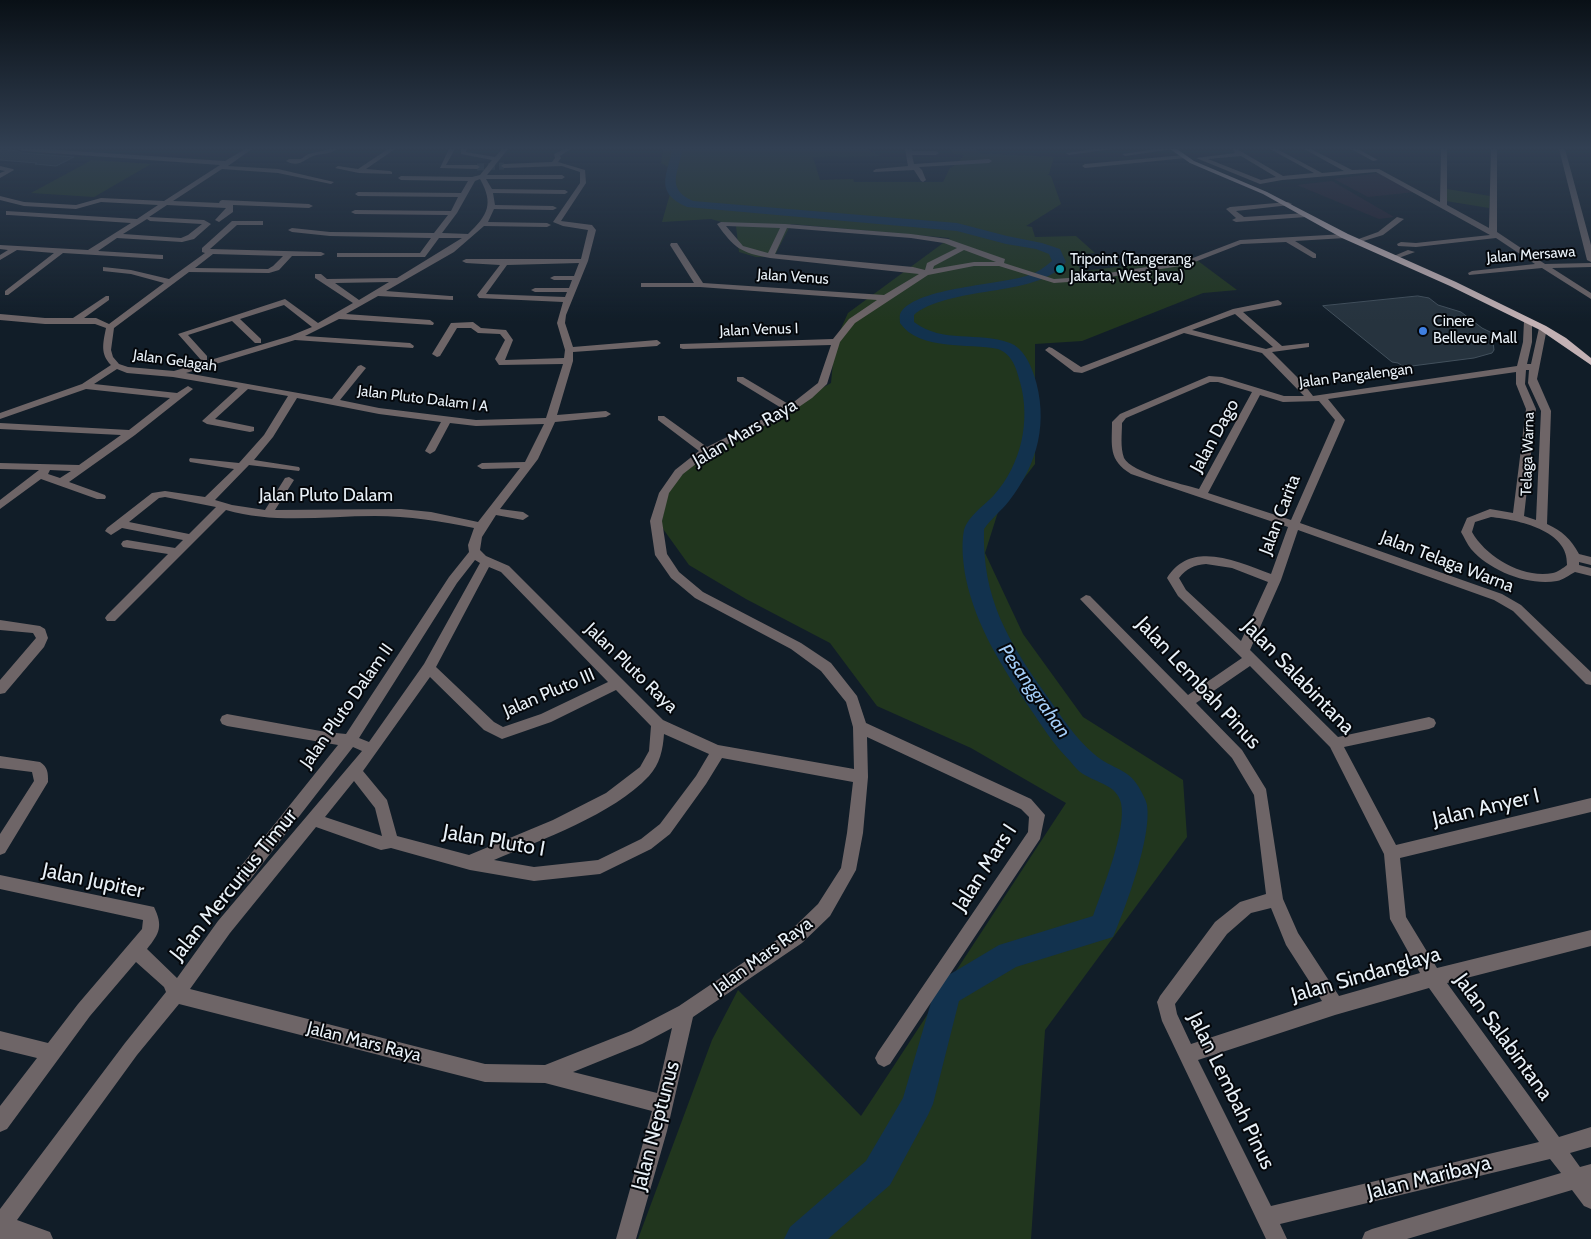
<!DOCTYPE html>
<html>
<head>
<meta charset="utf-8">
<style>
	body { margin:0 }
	canvas { display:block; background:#111d28 }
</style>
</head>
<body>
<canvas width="1591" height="1239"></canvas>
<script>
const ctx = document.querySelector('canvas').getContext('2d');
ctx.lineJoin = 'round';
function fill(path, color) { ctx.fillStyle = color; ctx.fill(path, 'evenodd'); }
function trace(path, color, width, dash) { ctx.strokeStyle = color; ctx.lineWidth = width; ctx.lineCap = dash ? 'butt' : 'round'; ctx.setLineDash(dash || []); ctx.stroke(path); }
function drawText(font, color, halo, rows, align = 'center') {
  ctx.font = font + ' Cabin,sans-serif'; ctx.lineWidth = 4; ctx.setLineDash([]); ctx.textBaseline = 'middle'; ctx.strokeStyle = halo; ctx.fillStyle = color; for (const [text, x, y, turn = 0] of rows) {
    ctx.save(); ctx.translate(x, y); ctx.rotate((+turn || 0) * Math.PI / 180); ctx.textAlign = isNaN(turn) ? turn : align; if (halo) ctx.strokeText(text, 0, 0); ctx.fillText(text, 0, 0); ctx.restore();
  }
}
const education = new Path2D(`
	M1378,173l37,19 -47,5 -34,-18z
	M1332,181l62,36 -15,2 -82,-34z`);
const green = new Path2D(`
	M663,149h204l14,7 -68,1 7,23 33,-1 1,3h89l7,-14 8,-5 6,-8 -11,-1 -2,-5h25l3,4 75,4 -5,17h-2l4,2 10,28 -35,22 6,1 3,10 41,-1 19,17 -25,2 12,16 112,-13 43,32 -34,3 -121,48 -47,3v120l-37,48 -13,41 38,81 60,83 100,63 4,57 -142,193 -14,209h-393l74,-199 26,-50 123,126 205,-313 -95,-55 -94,-42 -47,-63 -84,-44 -57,-34 -28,-39 7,-35 29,-33 134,-75 4,-41 13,-29 102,-75 -159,-14 -17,33h-18l-17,-5 -3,-26 -25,-7 -49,3 10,-35 -2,-12 1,-6 -10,-6z
	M92,160l59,4 -57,33 -63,-4z
	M1447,189l43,7 -1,12 -43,-7z`);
const river = new Path2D(`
	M672,149h10c-2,22 -18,39 11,52l264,22 50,13 35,7 18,6 6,13c-26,35 -110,23 -150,51l-2,2v7c29,22 64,9 96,21 13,5 20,20 24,32 15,46 4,89 -25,126 -8,10 -18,18 -25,28 -2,70 24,112 63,167 14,20 28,42 47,58 18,16 35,13 47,37 2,4 5,9 6,14 5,31 -21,102 -34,132l-97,30 -57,34 -26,103 -5,11 -38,70 -62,54h-44l6,-12 76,-66 37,-63 34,-116 62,-37 94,-29c9,-26 34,-86 28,-113 -4,-18 -24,-20 -38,-29 -5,-3 -9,-8 -13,-13 -16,-16 -28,-35 -41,-54 -27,-40 -53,-81 -63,-128 -3,-15 -5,-35 -2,-49 4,-14 21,-25 30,-35 27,-30 37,-74 26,-113 -4,-14 -7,-27 -22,-33 -29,-6 -79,2 -98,-26 0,-4 -1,-8 1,-11 17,-25 100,-27 128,-37 9,-3 16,-8 23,-14l-3,-7 -13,-5 -30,-5 -49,-13 -270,-24c-34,-15 -19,-33 -15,-58z`);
const building = new Path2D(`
	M0,149l18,2 4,2 52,4 -18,9 -21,-2 2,-1 -37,-3z
	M1418,296l11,2 9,7 23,7 21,16 10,5 2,17 -2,3 -18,5 -70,9 -6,-4 -6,-1 -69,-56z`);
const minorTunnel = new Path2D(`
	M477,167l27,-1`);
const minor = new Path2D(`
	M19,149h26l180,12 20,-12h7l-24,17 50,3 56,13 -3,2 -53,-11 -56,-4 -49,32 46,2 1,-2 2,-1 87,4 4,2 -4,2 -76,-3v7l-14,10 -4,-2 11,-12 -59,-3 -18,12 55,3 7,4 -17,15 -12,3 -65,-4 -19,13 65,4v4h-3l-97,-6 -55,42h-3v-4l49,-38 -37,-3 -17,10v-5l8,-5 -8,-1v-4l88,5 43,-27 -122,-8h-3v-4l131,8 21,-14 -57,-3 -25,7 -52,-3 -24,-6v-4l24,6 52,3 25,-7 63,3 56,-36 -198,-14zM147,219l3,2 52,3 -14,11 -7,3 -58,-4z
	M330,149h7c-8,6 -15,4 -24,7 -10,4 -14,12 -27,5l3,-2h12l7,-5z
	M388,149h7l-29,20 24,2 2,1v2l-33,-1 -24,-5 3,-2 20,3z
	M449,149h6l-9,16h31l3,2 -3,2 -37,-1z
	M461,149h6l-1,3 29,5 7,-8h6l-21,26h75l3,2 -3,2h-76l6,10 73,1 3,2 -3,2 -72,-1 2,12 58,1 4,2 -4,2 -59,-1 -6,13 59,1 4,2 -4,2 -63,-1 -30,26 -68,39 64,5h3v4l-75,-4 -32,18 84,6 4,3 -1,2 -94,-6 -34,17 105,7 4,3 -1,2 -118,-8 -109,33 146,26 26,-33 3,-1 5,3 -26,32 39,8 97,12 70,-2 17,-54 -64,1 -4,-6 10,-19 -5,-6 -22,-1 -7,-5h-14l-17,28 -3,1 -5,-3 19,-31 22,-1 8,6 25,2 7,10 -8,20 59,-2 1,-8 -8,-27 6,-21 -84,-4 -2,-3 23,-30 -34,-2 -4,-2 4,-2h115l7,-29 -25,-4 -10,-4 27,-39v-11l-18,-6 -58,2 -3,-2 3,-2 48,-2 3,-4 -1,-4 10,-5h7l-11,7 1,2 -3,4 27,8 1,13 -25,38 31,4 4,5 -8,31 -22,54 -1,8 8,24 84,-7 4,3 -4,3 -84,6v9l-16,54 49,-4 5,3 -5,3 -51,5 -17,37 -38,50 23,3 6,4 -6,4 -27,-5 -14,22 -2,13 6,6 23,10 154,154 55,25 136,24 -1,-42 -7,-25 -25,-31 -30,-22 -96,-51 -24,-20 -16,-23 -5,-34 9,-28 16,-23 24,-19 -41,-31v-4h6l43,31 76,-38 -46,-28v-4h6l47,28 28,-22 13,-38 -148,4 -3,-1v-4l153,-5 16,-20 28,-19 -177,-13h-59v-4h53l-24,-38 1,-2h6l26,40 181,12 35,-21 -149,-16c-29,-5 -36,-10 -53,-34l4,-2 64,2 126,10 37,5 57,20 -1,4 50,16 29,-2 102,-16 55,-21 105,-6 4,2 -4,2 -50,3 21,13v4h-3l-27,-16 -45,2 -54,21 -104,16 -29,2 -55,-17h-25l-46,9 -73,48 -15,19 -13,42 -15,14 -19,13 -83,42 -27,21 -14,19 -7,28 5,33 12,18 24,20 98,51 30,20 26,33 9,27 165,76 14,16 -5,24 -150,225 -6,3 -6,-3 -3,-6 3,-6 150,-220 1,-15 -8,-8 -154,-72 1,40 -5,56 -7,37 -26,46 -28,27 -109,74 -26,114 -31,108h-20l36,-128 -107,-28 -60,-1 -306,-78 -42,51 -120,165 33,12 3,7h-53v-30l125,-166 41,-51 -2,-5 -28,-25 -46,54 -83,113 -7,3v-26l37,-48 -37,-9v-18l48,12 30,-39 64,-75 1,-9 -143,-31v-14l154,32c9,19 6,26 -7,42l30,29 41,-57 144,-170 -9,-4 -104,134 -6,2 -6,-2 -2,-5 2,-5 101,-126 -111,-19 -5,-2 -2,-4 2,-4 5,-2 99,18 20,2 103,-157 20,-25 -1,-7 6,-17c-33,-7 -65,-12 -99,-12 -50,0 -101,8 -149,-6l-111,111h-8l-2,-3 2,-3 61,-61 -45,-7 -2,-3 2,-3 4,-1 48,8 8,-8 -61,-12 -11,7 -6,-4 2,-3 45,-35 13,-2 40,6 29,-28 -44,-7 -1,-2 1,-2 49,5 25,-28 24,-39 -40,-7 -33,30 39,8v4l-4,1 -43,-8 -5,-3 36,-33 -65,-11 -46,-4 -10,-4 -23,15 83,9 11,-7 5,3 -58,46 -66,47 36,13 1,2 -1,2h-8l-56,-20 -41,30v-9l39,-30 -39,-1v-6l79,2 42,-30 -121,-6v-6l129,7 41,-32 -84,-9 -86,30v-6l82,-29 29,-19c-11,-11 -8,-22 -5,-37l-11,-4h-50l-45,-4v-6l45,4h28l33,-22h3v4l-25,18h12l13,6 55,-41 -33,-9 -28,-3v-4l28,3 38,9 36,-26 -3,-1v-4l30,-27h31v4h-26l-27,24 111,3 4,2 -4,2h-29l-13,14 -10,3 -80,-1 -75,56 -3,22 2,7 6,7 9,3 46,4 116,-35 22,-9 -28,-22 -44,14 21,20v4h-6l-23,-22 -44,14 19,21v4h-6l-23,-26 107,-35 33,24 35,-20 -38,-25v-4h6l6,5 70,-1 65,-40h-23l-14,19h-88v-4h83l11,-15 -101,-2 -38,-4 -4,-2 4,-2 38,4 104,1 14,-18 -93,-1 -4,-2 4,-2 96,1 7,-14 -100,-1 -3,-2 3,-2 103,1 7,-12 -67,-1 -3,-2 3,-2 71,1 8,-2 12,-15 -31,-6zM480,179c14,25 8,36 -12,55l-26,-1 15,-20 18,-32zM726,226l54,2 -12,25 -25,-7zM787,228l124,10 33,5 13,5 -30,15 -2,7 -12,-3 -138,-13zM964,250l32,12h-22l-41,7 1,-3zM213,254l70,2 -10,10 -5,3 -73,-1zM579,263l-5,13h-20l-4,2 4,2h18l-3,8h-34l-4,2 4,2h32l-2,5 -79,-3 21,-29zM389,282l-30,18 -24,-17zM297,398l82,16 62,8 -16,29 5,3 5,-3 15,-28 26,3 68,-2 -19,38 -43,1 -5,3 5,3 38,-1 -42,54 -47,-10 -30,-3 -126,1 19,-30 -5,-3 -4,1 -20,32 -33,-5 -17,-5 34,-35 50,6 1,-2 -1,-2 -45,-7 19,-23zM50,470l21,1 -11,7 -12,-4zM165,497l51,10 -27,27 -60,-12 30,-24zM475,560l5,3 -56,101 -55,78 -10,-4 98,-155zM489,567l12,5 107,110 -67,32 -38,13 -9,-5 -58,-55zM430,677l54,53 18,9 49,-17 65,-32 35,36 -2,25 -9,16 -34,26 -53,27 -84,35 -72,-19 -10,-36 -24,-29zM664,734l45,20 -13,22 -36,48 -19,15 -43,21 -64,7 -40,-7c49,-21 118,-45 155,-84 11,-12 14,-27 15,-42zM722,758l131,24 -6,51 -6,35 -23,36 -28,27 -111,75 -48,25 -86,34 -60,-1 -295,-75 40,-56 86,-106 65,23 10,-2 79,22 64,11 66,-7 51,-25 19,-15 36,-50zM354,781l21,27 7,28 -57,-19zM672,1028l-15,65 -84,-21 69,-28z
	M905,149h6l1,2h24l3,2 -3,2h-24l2,9 75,-5 3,2 -3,2 -70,4 3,3 4,10 -3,2 -2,-1 -7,-11 -40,2 -1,-1 3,-2 32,-3z
	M1094,149h19l-44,6 -3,-2z
	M1156,149h18l-49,7 -3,-2z
	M1233,149h4l46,27 31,-3 -44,-24h7l45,24 22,-2 -40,-22h7l41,21 27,-1 61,33 1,-53h6v56l42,23 2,-79h6v83l48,32 46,-1v4l-39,1 39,25v6l-49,-31 -73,7 -1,-2 4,-2 63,-7 -39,-26 -80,9 -18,-1 -1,-2 4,-2 15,1 74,-8 -114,-63 -94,8 -22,4 -64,-26 39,-5zM1241,156l35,21 -15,3 -53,-21z
	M1351,149h7l20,11 -5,1z
	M1559,149h6l26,96v17l-4,-2z
	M1184,155l2,1v2l-101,10 -3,-2 3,-2z
	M0,166l13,3 1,1 -14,8v-5l5,-2 -5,-1z
	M1288,202l4,2 -2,1 -54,6 8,6 62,-4 4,2 -4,2 -70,5 -4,-2 4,-2 -10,-9 4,-2z
	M1397,217l7,2 -21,16 -26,8 -4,-2 25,-9z
	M1408,250l7,2 -22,8 -4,-2z
	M1278,300l4,3 -1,2 -38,7 39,34 27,-3v4l-37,5 30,30 11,14 204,-30 6,-24 1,-21 4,-3 4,3v21l-5,22h4l8,-36 4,-3 4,3 -10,51 14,32 -4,113c15,7 24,15 32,30l12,3v8l-12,-3v3l12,3v8l-16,-4c-6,3 -12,8 -18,9 -29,5 -67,-10 -86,-32 -4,-5 -7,-12 -10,-17l6,-14 23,-9 23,4 13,-104 -10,-25v-12l-188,27 17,21 -45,103 202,71 19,11 70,67v13l-5,-1 -73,-73 -19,-11 -196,-70 -17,50 -31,70 88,87 91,-20 5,2 2,4 -2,4 -5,2 -85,18 52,98 195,-47v14l-191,46 6,59 31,51 154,-38v16l-144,37 112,154 32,-10v20l-21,6 10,14 11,-3v45l-7,-3 -12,-16 -165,49h-45l3,-7 7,-3 189,-56 -11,-14 -270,65 7,15h-21l-104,-218 -5,-19 3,-6 55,-74 25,-20 26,-8 -12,-99 -22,-37 -152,-159 6,-4 4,1 98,99 54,-37 -64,-62 -11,-18c24,-39 71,-16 104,-4l17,-47 -157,-53c-23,-14 -19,-28 -19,-52l8,-8 89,-38 13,1 62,19h20l-42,-43 -78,-20 -102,40 -8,-1 -29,-22 4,-3 3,1 29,19 152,-58zM1235,314l38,33 -7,2 -74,-19zM1526,370h3l-1,13 13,28 -5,109 -12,-4 12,-107 -11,-25zM1210,382h8l34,10 -53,97c-17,-5 -67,-16 -75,-31 -4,-11 -2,-24 -2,-35l4,-5zM1260,395l23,7 36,-1 16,19 -44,100 -83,-27zM1491,517c27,3 78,13 76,48 -4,3 -9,7 -14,8 -30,6 -67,-16 -81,-41l3,-10zM1206,564l26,4 36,14 -27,59 -55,-51 -7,-12c8,-10 15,-13 27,-14zM1250,666l80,81 54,107 6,65 30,54 -81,23 -41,-63 -15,-34 -17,-110 -24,-39 -46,-47zM1271,908l15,37 36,56 -131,43 -14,-30 -2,-10 52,-70 24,-21zM1429,988l110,154 -268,64 -73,-146 137,-45z
	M0,620l40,6 5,3 3,9 -4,9 -39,46 -5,1v-14l36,-42 -3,-5 -33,-3z
	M0,756l40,6c8,5 8,11 8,20l-43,71 -5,2v-21l34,-53 -2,-9 -32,-4z`);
const major = new Path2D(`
	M1170,149h7l17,12 73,31 81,42 108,48 90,44 20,12 25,20v7l-51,-35 -90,-44 -108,-48 -79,-44 -73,-31z`);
const markers = [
	[1060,269,5,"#0f9aa8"],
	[1423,331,5,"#3f7fe0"]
];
const farStreetnames = [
	["Jalan Mersawa",1531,255,-4],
	["Jalan Venus",793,277,4],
	["Jalan Venus I",759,330,-2],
	["Jalan Gelagah",175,361,8],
	["Jalan Pangalengan",1356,376,-7],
	["Jalan Pluto Dalam I A",423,399,7],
	["Telaga Warna",1528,454,-88]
];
const farPoinames = [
	["Tripoint (Tangerang,",1070,260],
	["Jakarta, West Java)",1070,277],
	["Cinere",1433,322],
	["Bellevue Mall",1433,339]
];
const streetNames = [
	["Jalan Mars Raya",745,433,-30],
	["Jalan Dago",1215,436,-61],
	["Jalan Pluto Dalam",326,496],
	["Jalan Carita",1280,515,-69],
	["Jalan Telaga Warna",1447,562,21],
	["Jalan Pluto Raya",631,668,44],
	["Jalan Pluto III",549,693,-23],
	["Jalan Pluto Dalam II",347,706,-55],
	["Jalan Mars Raya",763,956,-36],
	["Jalan Mars Raya",364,1042,14]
];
const waterNames = [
	["Pesanggrahan",1034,691,55]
];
const nearStreetnames = [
	["Jalan Salabintana",1298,677,46],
	["Jalan Lembah Pinus",1198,683,47],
	["Jalan Anyer I",1486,808,-13],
	["Jalan Pluto I",494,841,10],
	["Jalan Mars I",985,868,-57],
	["Jalan Jupiter",93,881,12],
	["Jalan Mercurius Timur",234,885,-51],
	["Jalan Sindanglaya",1366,975,-16],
	["Jalan Salabintana",1503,1037,54],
	["Jalan Lembah Pinus",1231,1091,64],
	["Jalan Neptunus",656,1126,-75],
	["Jalan Maribaya",1429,1178,-14]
];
fill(education, '#25202f');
fill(green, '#21361e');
fill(river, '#12324e');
fill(building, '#26333e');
trace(building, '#42505c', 1);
trace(minorTunnel, '#313d47', 7, [7, 4]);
fill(minor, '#6e6567');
fill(major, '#c3b1b4');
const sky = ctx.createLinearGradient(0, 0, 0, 322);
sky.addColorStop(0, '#091016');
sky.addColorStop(0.46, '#324053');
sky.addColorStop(1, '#32405300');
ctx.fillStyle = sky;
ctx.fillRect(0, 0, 1591, 322);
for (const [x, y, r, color] of markers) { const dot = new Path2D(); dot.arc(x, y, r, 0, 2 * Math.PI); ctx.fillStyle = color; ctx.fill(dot); trace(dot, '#04070b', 2); }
drawText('15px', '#e8f0f7', '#04070b', farStreetnames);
drawText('15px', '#e8f0f7', '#04070b', farPoinames, 'left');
drawText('18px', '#e8f0f7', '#04070b', streetNames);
drawText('italic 19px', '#a4cef8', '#04070b', waterNames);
drawText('21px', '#e8f0f7', '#04070b', nearStreetnames);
</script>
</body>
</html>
